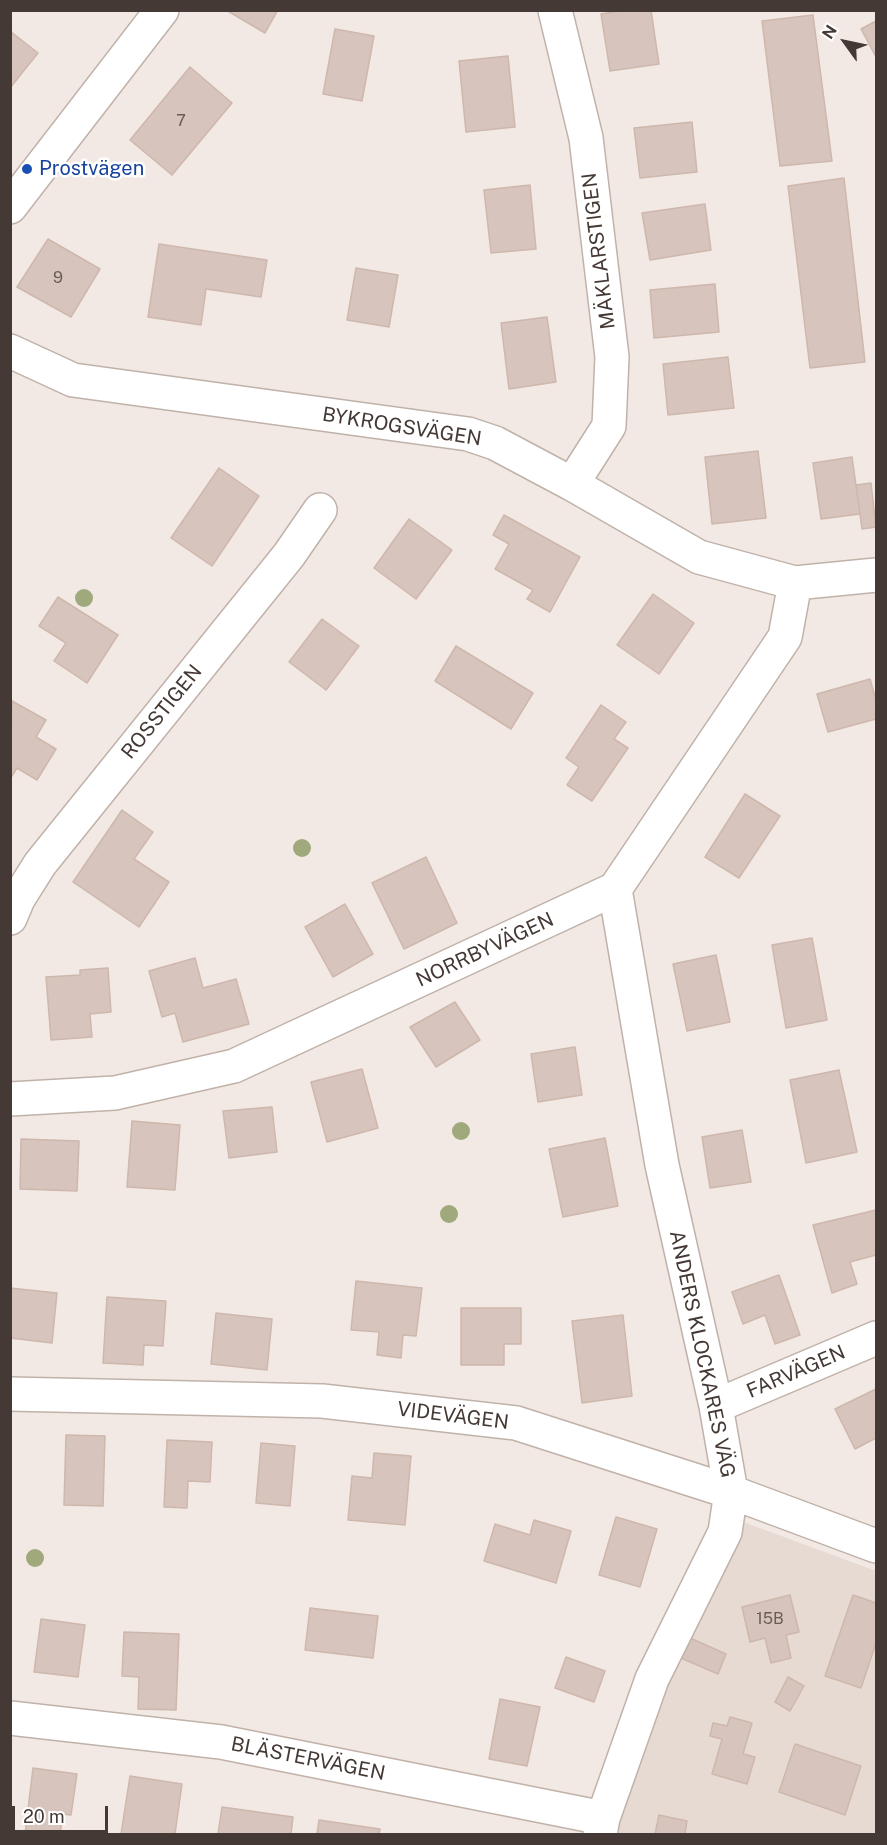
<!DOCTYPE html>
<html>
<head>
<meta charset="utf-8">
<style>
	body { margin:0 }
	#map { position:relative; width:887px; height:1845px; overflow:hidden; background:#f2e9e4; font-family:"Public Sans",sans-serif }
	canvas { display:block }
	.frame { position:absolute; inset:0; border:12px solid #443934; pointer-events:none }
	.north { position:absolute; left:815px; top:12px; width:60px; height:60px; -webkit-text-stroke:4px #fff; paint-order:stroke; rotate:303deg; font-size:16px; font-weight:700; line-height:24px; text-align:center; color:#443934 }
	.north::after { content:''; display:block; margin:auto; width:21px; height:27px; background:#443934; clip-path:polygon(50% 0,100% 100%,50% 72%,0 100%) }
	.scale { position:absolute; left:12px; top:1806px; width:96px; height:27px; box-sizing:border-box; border:3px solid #443934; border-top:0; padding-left:8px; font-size:18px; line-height:21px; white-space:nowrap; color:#443934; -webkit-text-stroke:4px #fff; paint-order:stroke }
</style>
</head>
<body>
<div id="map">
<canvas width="887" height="1845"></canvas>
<div class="frame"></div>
<div class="north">N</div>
<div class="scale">20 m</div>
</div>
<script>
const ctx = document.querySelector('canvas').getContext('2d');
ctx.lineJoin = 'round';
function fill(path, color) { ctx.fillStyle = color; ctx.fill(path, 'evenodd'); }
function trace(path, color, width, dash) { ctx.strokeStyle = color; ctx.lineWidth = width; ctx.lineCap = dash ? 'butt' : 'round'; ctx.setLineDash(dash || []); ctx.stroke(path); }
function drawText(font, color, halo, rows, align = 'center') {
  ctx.font = font + ' "Public Sans",sans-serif'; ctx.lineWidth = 5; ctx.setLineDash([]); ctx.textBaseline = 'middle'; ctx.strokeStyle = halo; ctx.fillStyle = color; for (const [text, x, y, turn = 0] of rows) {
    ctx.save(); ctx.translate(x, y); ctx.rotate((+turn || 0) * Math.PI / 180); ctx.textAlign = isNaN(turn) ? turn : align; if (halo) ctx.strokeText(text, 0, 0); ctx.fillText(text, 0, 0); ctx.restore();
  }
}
const residential = new Path2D(`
	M738,1520l138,51v263h-275z`);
const building = new Path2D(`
	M226,10h52l-13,23z
	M626,10h25l8,54 -49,7 -9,-57z
	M813,15l19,146 -52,5 -18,-145z
	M876,21v36l-15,-28z
	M335,29l39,7 -12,65 -39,-7z
	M10,31l28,22 -28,35z
	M508,56l7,71 -49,5 -7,-71z
	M190,67l42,36 -60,72 -42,-35z
	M692,122l5,50 -57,6 -6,-50z
	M844,178l21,184 -55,6 -22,-182z
	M530,185l6,64 -45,4 -7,-63z
	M705,204l6,46 -61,10 -8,-47z
	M48,239l52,30 -29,48 -54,-30z
	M159,244l108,16 -6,37 -55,-8 -5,36 -53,-8z
	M356,268l42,7 -9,52 -42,-7z
	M715,284l4,48 -65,6 -4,-48z
	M547,317l9,65 -47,7 -8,-66z
	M728,357l6,51 -66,7 -5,-51z
	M758,451l8,67 -54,6 -7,-67z
	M852,457l8,57 -39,5 -8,-56z
	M219,468l40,28 -47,70 -41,-28z
	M871,483l5,44 -14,2 -6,-44z
	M504,515l76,42 -30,55 -23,-13 6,-9 -38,-21 14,-25 -16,-9z
	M409,519l43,31 -36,49 -42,-31z
	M653,594l41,29 -35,51 -42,-29z
	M58,597l60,38 -31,48 -33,-22 12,-18 -27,-17z
	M322,619l37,27 -33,44 -37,-28z
	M456,646l77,47 -22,36 -76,-48z
	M870,679l6,21v19l-48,13 -11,-38z
	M12,701l34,19 -10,17 20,12 -19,31 -20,-12 -7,11z
	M601,705l25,17 -12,17 14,9 -36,53 -25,-16 12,-18 -13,-9z
	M745,794l35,22 -41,62 -34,-21z
	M122,810l31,22 -19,27 35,23 -30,45 -66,-45z
	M426,857l31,66 -53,26 -32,-66z
	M345,904l28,50 -40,23 -28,-50z
	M812,938l15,82 -41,8 -14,-83z
	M716,955l14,67 -43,9 -14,-67z
	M195,958l8,30 33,-9 13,45 -66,18 -8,-29 -13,4 -13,-46z
	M108,968l3,44 -21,2 2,23 -41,3 -5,-63 34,-2v-5z
	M455,1002l25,38 -44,27 -26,-40z
	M575,1047l7,48 -44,7 -7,-48z
	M362,1069l16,59 -51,14 -16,-60z
	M839,1070l18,82 -51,11 -16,-83z
	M272,1107l5,45 -48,6 -6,-47z
	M132,1121l48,4 -5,65 -48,-3z
	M742,1130l9,52 -41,6 -8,-51z
	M605,1138l13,68 -55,11 -14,-68z
	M21,1139l58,2 -2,50 -57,-2z
	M876,1210v45l-26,7 7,22 -25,9 -19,-68z
	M779,1275l21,60 -25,9 -10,-29 -22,9 -11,-32z
	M356,1281l66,7 -6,48 -13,-1 -2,23 -24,-3 2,-23 -28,-2z
	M10,1288l47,5 -5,50 -42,-5z
	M107,1297l59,4 -3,45 -19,-1 -1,20 -40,-2z
	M461,1308h60v36h-17v21h-43z
	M216,1313l56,6 -5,51 -56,-6z
	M623,1315l9,81 -50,7 -10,-82z
	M876,1389v49l-21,11 -20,-40z
	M66,1435l39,1 -2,70 -39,-1z
	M167,1440l45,2 -2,40 -22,-1 -1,27 -23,-1z
	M261,1443l34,3 -5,60 -34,-3z
	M374,1453l37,3 -6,69 -57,-5 4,-44 20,2z
	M616,1517l41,12 -17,58 -41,-12z
	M534,1520l37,11 -15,52 -72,-22 11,-37 35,11z
	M790,1595l9,37 -13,3 5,23 -20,5 -6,-25 -15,4 -8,-35z
	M853,1595l23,8v40l-15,45 -36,-12z
	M310,1608l68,8 -5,42 -68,-8z
	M41,1619l44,6 -7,52 -44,-5z
	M124,1632l55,2 -3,76 -38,-1 1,-32 -17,-1z
	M690,1638l36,16 -8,20 -37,-16z
	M566,1657l39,14 -11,31 -39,-14z
	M788,1677l16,9 -14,25 -15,-9z
	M500,1699l40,8 -13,59 -38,-7z
	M730,1717l22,6 -9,31 12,3 -8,27 -35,-10 10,-35 -12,-3 3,-13 14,3z
	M795,1744l66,22 -16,49 -66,-23z
	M33,1768l44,6 -6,41 -8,-1 -3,20h-35z
	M130,1776l52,8 -7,50h-54z
	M222,1807l71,10 -2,17h-73z
	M659,1815l28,6 -2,13h-30z
	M319,1820l61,9 -1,5h-62z`);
const minor = new Path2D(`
	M555,10l31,128 26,219 -3,69 -37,58
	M10,351l63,29 395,54 27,9 77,41 127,73 96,26 81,-8
	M10,918l8,-19 22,-35 249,-309 31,-45
	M10,1099l105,-6 119,-27 381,-177 170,-252 10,-54
	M10,1394l312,7 194,22 215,69 145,54
	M716,1406l160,-68
	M10,1718l211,24 382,76
	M600,1834l3,-16 49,-139 73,-147 6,-40 -15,-86 -54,-241 -47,-276`);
const tertiary = new Path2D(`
	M10,207l152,-197`);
const trees = [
	[84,598],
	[302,848],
	[461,1131],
	[449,1214],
	[35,1558]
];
const markers = [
	[27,169,6,"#1a4fb4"]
];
const numberNames = [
	["7",181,121],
	["9",58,278],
	["15B",770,1619]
];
const transitNames = [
	["Prostvägen",39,169]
];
const streetNames = [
	["MÄKLARSTIGEN",599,251,-97],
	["BYKROGSVÄGEN",402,427,9],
	["ROSSTIGEN",162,712,-51],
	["NORRBYVÄGEN",485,950,-25],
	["ANDERS KLOCKARES VÄG",702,1354,78],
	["FARVÄGEN",796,1372,-23],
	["VIDEVÄGEN",453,1416,7],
	["BLÄSTERVÄGEN",308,1759,11]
];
fill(residential, '#e6dad2');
fill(building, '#d7c4bc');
trace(building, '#ceb7ac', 1.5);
trace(minor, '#c0b2a9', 36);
trace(tertiary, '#c0b2a9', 36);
trace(minor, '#fff', 33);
trace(tertiary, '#fff', 33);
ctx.fillStyle = '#a0a97c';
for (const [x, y] of trees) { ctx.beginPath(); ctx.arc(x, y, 9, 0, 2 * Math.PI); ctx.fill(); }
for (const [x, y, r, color] of markers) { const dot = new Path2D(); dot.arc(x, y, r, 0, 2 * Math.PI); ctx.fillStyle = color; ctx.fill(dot); trace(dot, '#fff', 2); }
drawText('16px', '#695c56', null, numberNames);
drawText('20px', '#164399', '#fff', transitNames, 'left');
drawText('20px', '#443934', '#fff', streetNames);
</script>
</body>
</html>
